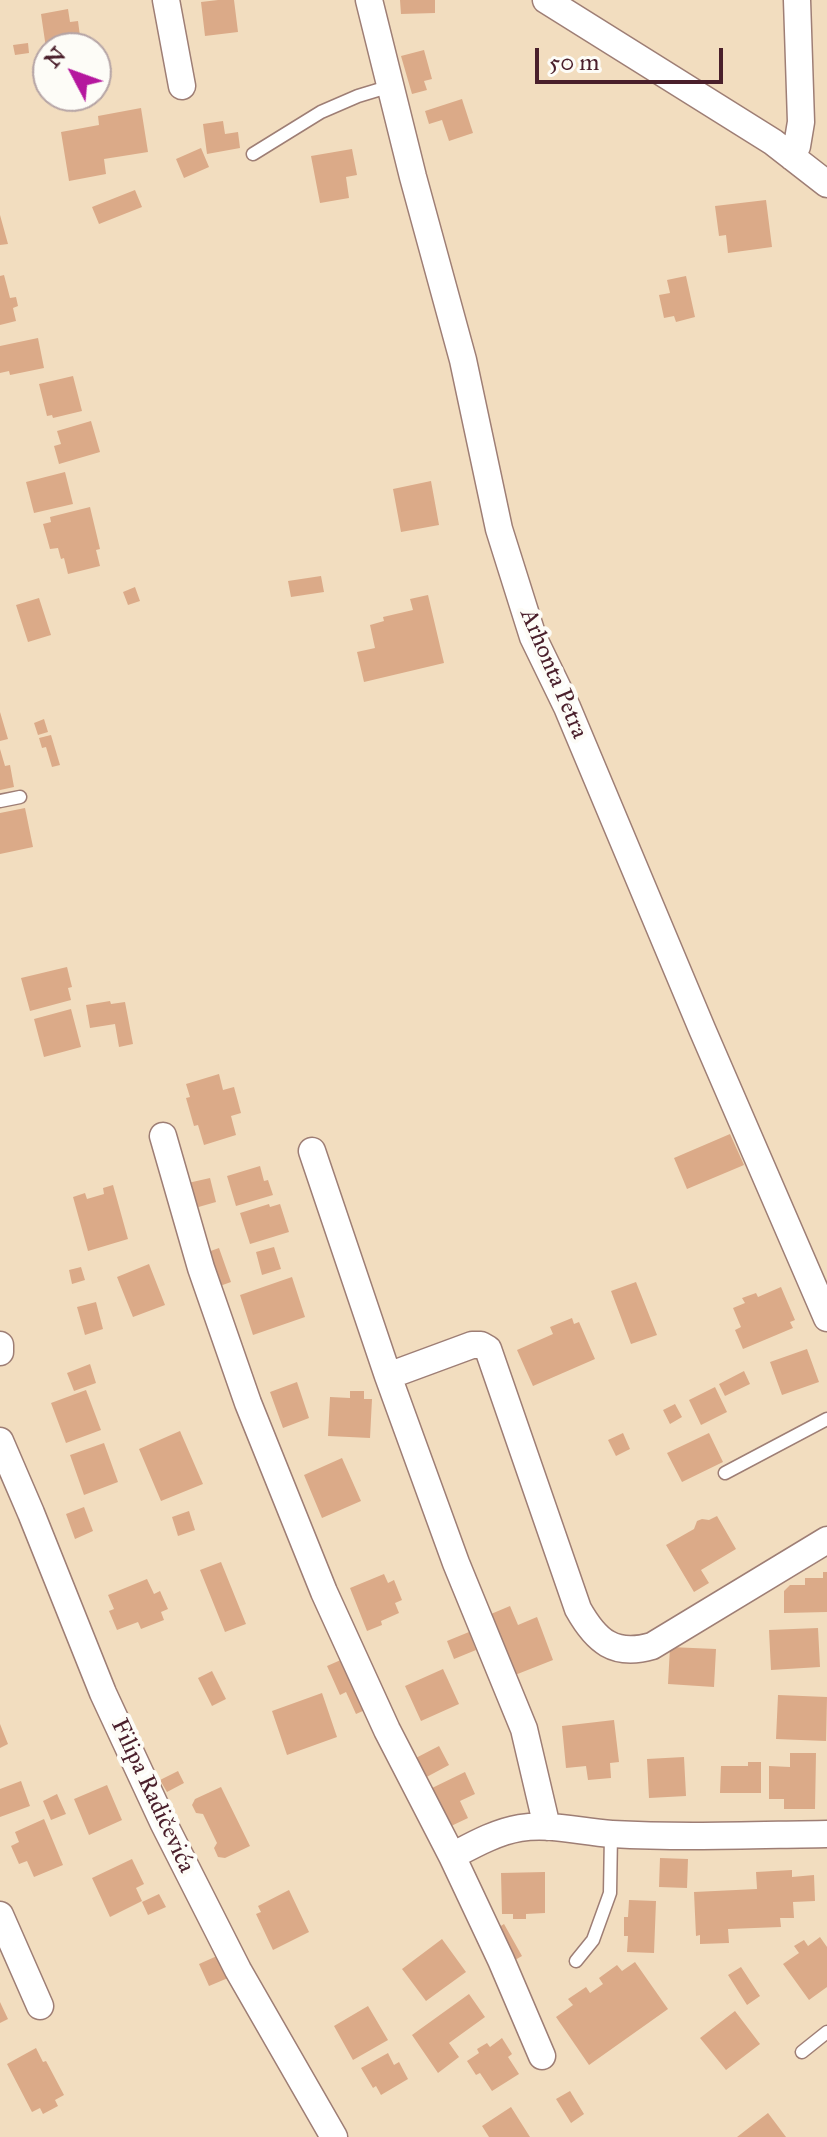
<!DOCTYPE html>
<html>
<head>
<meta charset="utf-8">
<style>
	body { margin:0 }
	#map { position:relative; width:827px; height:2137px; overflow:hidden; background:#f2ddbf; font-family:"IM FELL Great Primer",serif }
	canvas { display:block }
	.north { position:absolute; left:32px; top:32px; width:80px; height:80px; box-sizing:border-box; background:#fdfcf7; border:2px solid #b5a4a5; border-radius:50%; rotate:311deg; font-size:22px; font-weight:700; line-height:32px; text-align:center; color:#4a1f2b }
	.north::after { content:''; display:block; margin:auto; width:28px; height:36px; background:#b5179e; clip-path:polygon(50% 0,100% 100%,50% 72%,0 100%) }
	.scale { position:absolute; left:535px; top:48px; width:188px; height:36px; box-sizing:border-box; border:4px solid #4a1f2b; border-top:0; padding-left:10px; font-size:24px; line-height:28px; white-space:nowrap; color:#4a1f2b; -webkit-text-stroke:6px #fdfcf7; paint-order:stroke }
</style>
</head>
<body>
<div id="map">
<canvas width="827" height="2137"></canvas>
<div class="north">N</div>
<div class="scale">50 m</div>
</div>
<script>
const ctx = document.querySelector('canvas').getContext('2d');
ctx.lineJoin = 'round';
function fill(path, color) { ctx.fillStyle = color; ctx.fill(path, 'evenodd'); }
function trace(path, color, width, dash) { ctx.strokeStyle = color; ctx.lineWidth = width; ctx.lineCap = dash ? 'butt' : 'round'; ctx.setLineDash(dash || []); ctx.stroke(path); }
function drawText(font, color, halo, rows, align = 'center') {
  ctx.font = font + ' "IM FELL Great Primer",serif'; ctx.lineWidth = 8; ctx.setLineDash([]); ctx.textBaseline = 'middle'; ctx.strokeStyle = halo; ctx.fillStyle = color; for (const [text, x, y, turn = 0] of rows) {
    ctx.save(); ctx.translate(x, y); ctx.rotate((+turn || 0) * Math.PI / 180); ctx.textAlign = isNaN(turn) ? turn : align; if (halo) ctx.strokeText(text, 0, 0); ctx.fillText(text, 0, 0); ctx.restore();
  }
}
const building = new Path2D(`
	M218,0h16l4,32 -33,4 -4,-34z
	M400,0h35v13l-34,1z
	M68,9l2,13 8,-1 3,23 -35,4 -5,-34z
	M28,43l1,10 -14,2 -2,-10z
	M424,50l8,29 -8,2 3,9 -15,4 -11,-38z
	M462,99l11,34 -24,8 -7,-21 -13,4 -4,-13z
	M141,108l7,44 -44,7 2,15 -37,7 -8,-49 38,-7 -1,-9z
	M223,121l2,13 13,-2 2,16 -33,6 -4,-30z
	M201,148l8,19 -25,11 -8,-19z
	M352,149l5,26 -11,2 3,21 -29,5 -9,-47z
	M135,190l7,17 -43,17 -7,-17z
	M766,200l6,47 -44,6 -2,-18 -7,1 -4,-30z
	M0,215l8,29 -8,1z
	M4,275l6,23 6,-1 2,9 -5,2 3,13 -16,4v-49z
	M686,276l9,41 -19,5 -2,-6 -10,2 -5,-23 11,-2 -3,-13z
	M38,338l6,30 -34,7 -1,-4 -9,2v-27z
	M73,376l9,35 -29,7 -1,-3 -5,1 -8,-32z
	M91,421l9,31 -41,12 -5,-18 7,-2 -4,-13z
	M65,472l8,32 -39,9 -8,-31z
	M431,481l8,44 -38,7 -8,-43z
	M90,507l10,42 -4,1 4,16 -32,8 -4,-16 -3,1 -3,-11 -8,1 -7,-25 8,-2 -1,-5z
	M321,576l3,16 -33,5 -3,-16z
	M135,587l5,14 -12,4 -5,-13z
	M428,595l16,68 -80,19 -7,-30 18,-4 -5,-23 14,-4 -1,-4 30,-7 -3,-11z
	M39,598l12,37 -23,7 -12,-37z
	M0,712l8,27 -8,2z
	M44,719l4,13 -10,3 -4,-12z
	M51,735l9,30 -8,2 -6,-20 -4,1 -3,-10z
	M0,749l5,17 5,-1 4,22 -14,3z
	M25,808l8,39 -33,7v-41z
	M67,967l5,20 -4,1 3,12 -41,11 -9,-33z
	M110,1001l1,3 14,-2 8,42 -14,3 -4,-23 -25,4 -4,-23z
	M71,1009l10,38 -37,10 -10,-38z
	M219,1074l4,16 11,-3 7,26 -10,3 5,19 -32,10 -6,-20 -4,1 -8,-28 4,-1 -4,-13z
	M730,1134l14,31 -57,24 -13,-31z
	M260,1166l4,15 4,-1 5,15 -37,11 -9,-30z
	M210,1178l6,24 -21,6 -7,-25z
	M113,1185l15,54 -40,12 -15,-54 12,-4 2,6 17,-5 -1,-6z
	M269,1204l1,3 10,-3 9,28 -39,12 -10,-31z
	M274,1247l7,22 -19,6 -6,-23z
	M219,1248l12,34 -14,5 -12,-34z
	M149,1264l16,41 -32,12 -16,-40z
	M81,1267l4,13 -13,4 -3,-14z
	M292,1277l13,40 -52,18 -13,-40z
	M636,1282l21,53 -26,9 -20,-53z
	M781,1287l14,33 -5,2 3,6 -50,21 -8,-19 6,-3 -8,-19 12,-5 -3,-5 14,-5 2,4z
	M96,1302l7,27 -18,6 -8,-28z
	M572,1318l2,6 5,-2 16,37 -62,27 -16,-36 36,-16 -3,-7z
	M807,1349l12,33 -37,13 -12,-33z
	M90,1364l6,19 -22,8 -7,-18z
	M744,1371l6,13 -25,12 -6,-12z
	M297,1382l12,36 -26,10 -13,-36z
	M715,1387l12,25 -26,13 -12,-25z
	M86,1390l15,40 -35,13 -15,-40z
	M350,1391h14v8h8l-2,39 -42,-2 2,-39 20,1z
	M675,1404l7,13 -12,7 -7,-14z
	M180,1431l23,53 -42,17 -22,-52z
	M623,1433l7,16 -14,7 -8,-16z
	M709,1433l14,29 -41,20 -15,-29z
	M104,1443l14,39 -34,13 -14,-40z
	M342,1458l19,43 -39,17 -18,-43z
	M84,1507l9,24 -18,8 -9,-25z
	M189,1511l6,19 -17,6 -6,-19z
	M717,1516l19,33 -35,21 8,13 -15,9 -28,-47 28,-16 3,-8 5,-2 7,1z
	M221,1562l25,62 -21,8 -25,-62z
	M823,1572h4v40l-43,1v-22l6,-6h15v-7h18z
	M384,1574l4,9 6,-3 8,20 -7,3 4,10 -18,8 1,4 -15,6 -17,-43z
	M147,1579l7,15 6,-3 8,18 -7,3 3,8 -23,9 -3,-7 -21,8 -8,-19 5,-2 -6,-14z
	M510,1606l8,19 19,-8 16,43 -38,15 -24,-61z
	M818,1628l2,39 -49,3 -2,-40z
	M469,1632l7,18 -22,9 -7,-18z
	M670,1647l46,2 -2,38 -46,-3z
	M343,1659l22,51 -9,4 -10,-22 -6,3 -13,-29z
	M443,1669l16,35 -38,17 -16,-35z
	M212,1671l14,28 -14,7 -14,-28z
	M322,1693l15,44 -50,18 -15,-44z
	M778,1695l49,2 -1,44 -50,-2z
	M614,1720l5,42 -9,1 1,15 -23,2 -2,-14 -20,2 -4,-42z
	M0,1724l8,20 -8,4z
	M439,1746l10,19 -28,15 -11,-19z
	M790,1753h26l-1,56h-31v-10h-15v-33l21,1z
	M684,1757l2,39 -37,2 -2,-39z
	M748,1762h13v31h-41l1,-27h27z
	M178,1771l6,12 -17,9 -7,-12z
	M465,1772l10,22 -15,7 8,17 -19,9 -19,-38z
	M21,1781l9,25 -30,11v-28z
	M107,1785l15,35 -33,15 -15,-36z
	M221,1787l29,59 -25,12 -7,-1 -4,-9 3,-5 -14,-29 -7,-1 -4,-8 3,-6z
	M57,1794l9,20 -15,6 -8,-19z
	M44,1819l19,46 -29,12 -7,-16 -8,3 -8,-18 8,-4 -4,-10z
	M660,1858l28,1 -1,29 -28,-1z
	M132,1859l12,25 -8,4 6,13 -32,16 -18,-39z
	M792,1870v7l22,-2 1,26 -22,1 1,16h-14l1,9 -53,2 1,14 -29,1v-9l-4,1 -2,-44 63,-3 -1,-17z
	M545,1872v41l-19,1v5h-13v-5h-11l-1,-41z
	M289,1890l20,42 -36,18 -17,-36 5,-2 -3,-6z
	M159,1894l7,13 -18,8 -6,-13z
	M629,1900l27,1 -2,52 -27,-1 1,-16h-4v-19h4z
	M504,1924l18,32 -14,8 -17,-32z
	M820,1937l7,10v40l-18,13 -26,-36 16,-11 -5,-7 10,-6 4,6z
	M442,1939l24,33 -40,29 -24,-32z
	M217,1956l11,22 -19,8 -10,-22z
	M635,1962l33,47 -79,56 -33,-48 17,-12 -5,-6 18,-12 4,6 13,-9 -4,-6 18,-13 5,6z
	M741,1967l19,29 -13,9 -19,-30z
	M469,1994l16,23 -36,26 10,14 -21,16 -26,-38z
	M0,2002l8,17 -8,4z
	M368,2006l20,34 -35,20 -19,-34z
	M735,2011l25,33 -34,26 -26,-32z
	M502,2038l10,16 -4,3 11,17 -27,17 -12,-18 -4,2 -9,-14 12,-8 -2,-4 10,-6 3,4z
	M36,2048l7,14 3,-1 18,34 -9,5 3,6 -15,8 -3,-6 -8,4 -25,-48z
	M388,2053l6,12 5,-3 9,17 -27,16 -5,-9 -3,2 -12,-20z
	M570,2091l14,23 -13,9 -15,-24z
	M511,2107l19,30h-41l-7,-11z
	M768,2113l18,24h-49z`);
const service = new Path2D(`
	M253,154l68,-42 37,-16 33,-10
	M0,801l20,-4
	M725,1473l102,-54
	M576,1961l17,-21 17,-47 1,-59
	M802,2052l25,-20`);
const minor = new Path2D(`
	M166,0l16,86
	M369,0l44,177 50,183 36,169 34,108 34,70 135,322 125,289
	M546,0l227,142 54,42
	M792,157l5,-11 4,-24 -4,-122
	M163,1136l38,132 47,135 76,189 63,138 65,126 49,104 41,96
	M312,1151l76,225 68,187 68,166 23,98
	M0,1345v7
	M388,1376l84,-31h9l7,4 90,260c18,32 36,48 74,37l175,-106
	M0,1441l31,72 72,180 60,129 75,148 96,167
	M452,1856c21,-11 44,-24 68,-28 30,-5 61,4 92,6 71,4 143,1 215,0
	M0,1915l40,91`);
const streetNames = [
	["Arhonta Petra",553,674,67],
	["Filipa Radičevića",152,1796,65]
];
fill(building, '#dbaa88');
trace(service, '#9e7e75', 15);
trace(minor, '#9e7e75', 29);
trace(service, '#fff', 12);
trace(minor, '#fff', 26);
drawText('24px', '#4a1f2b', '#fdfcf7', streetNames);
</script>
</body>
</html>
